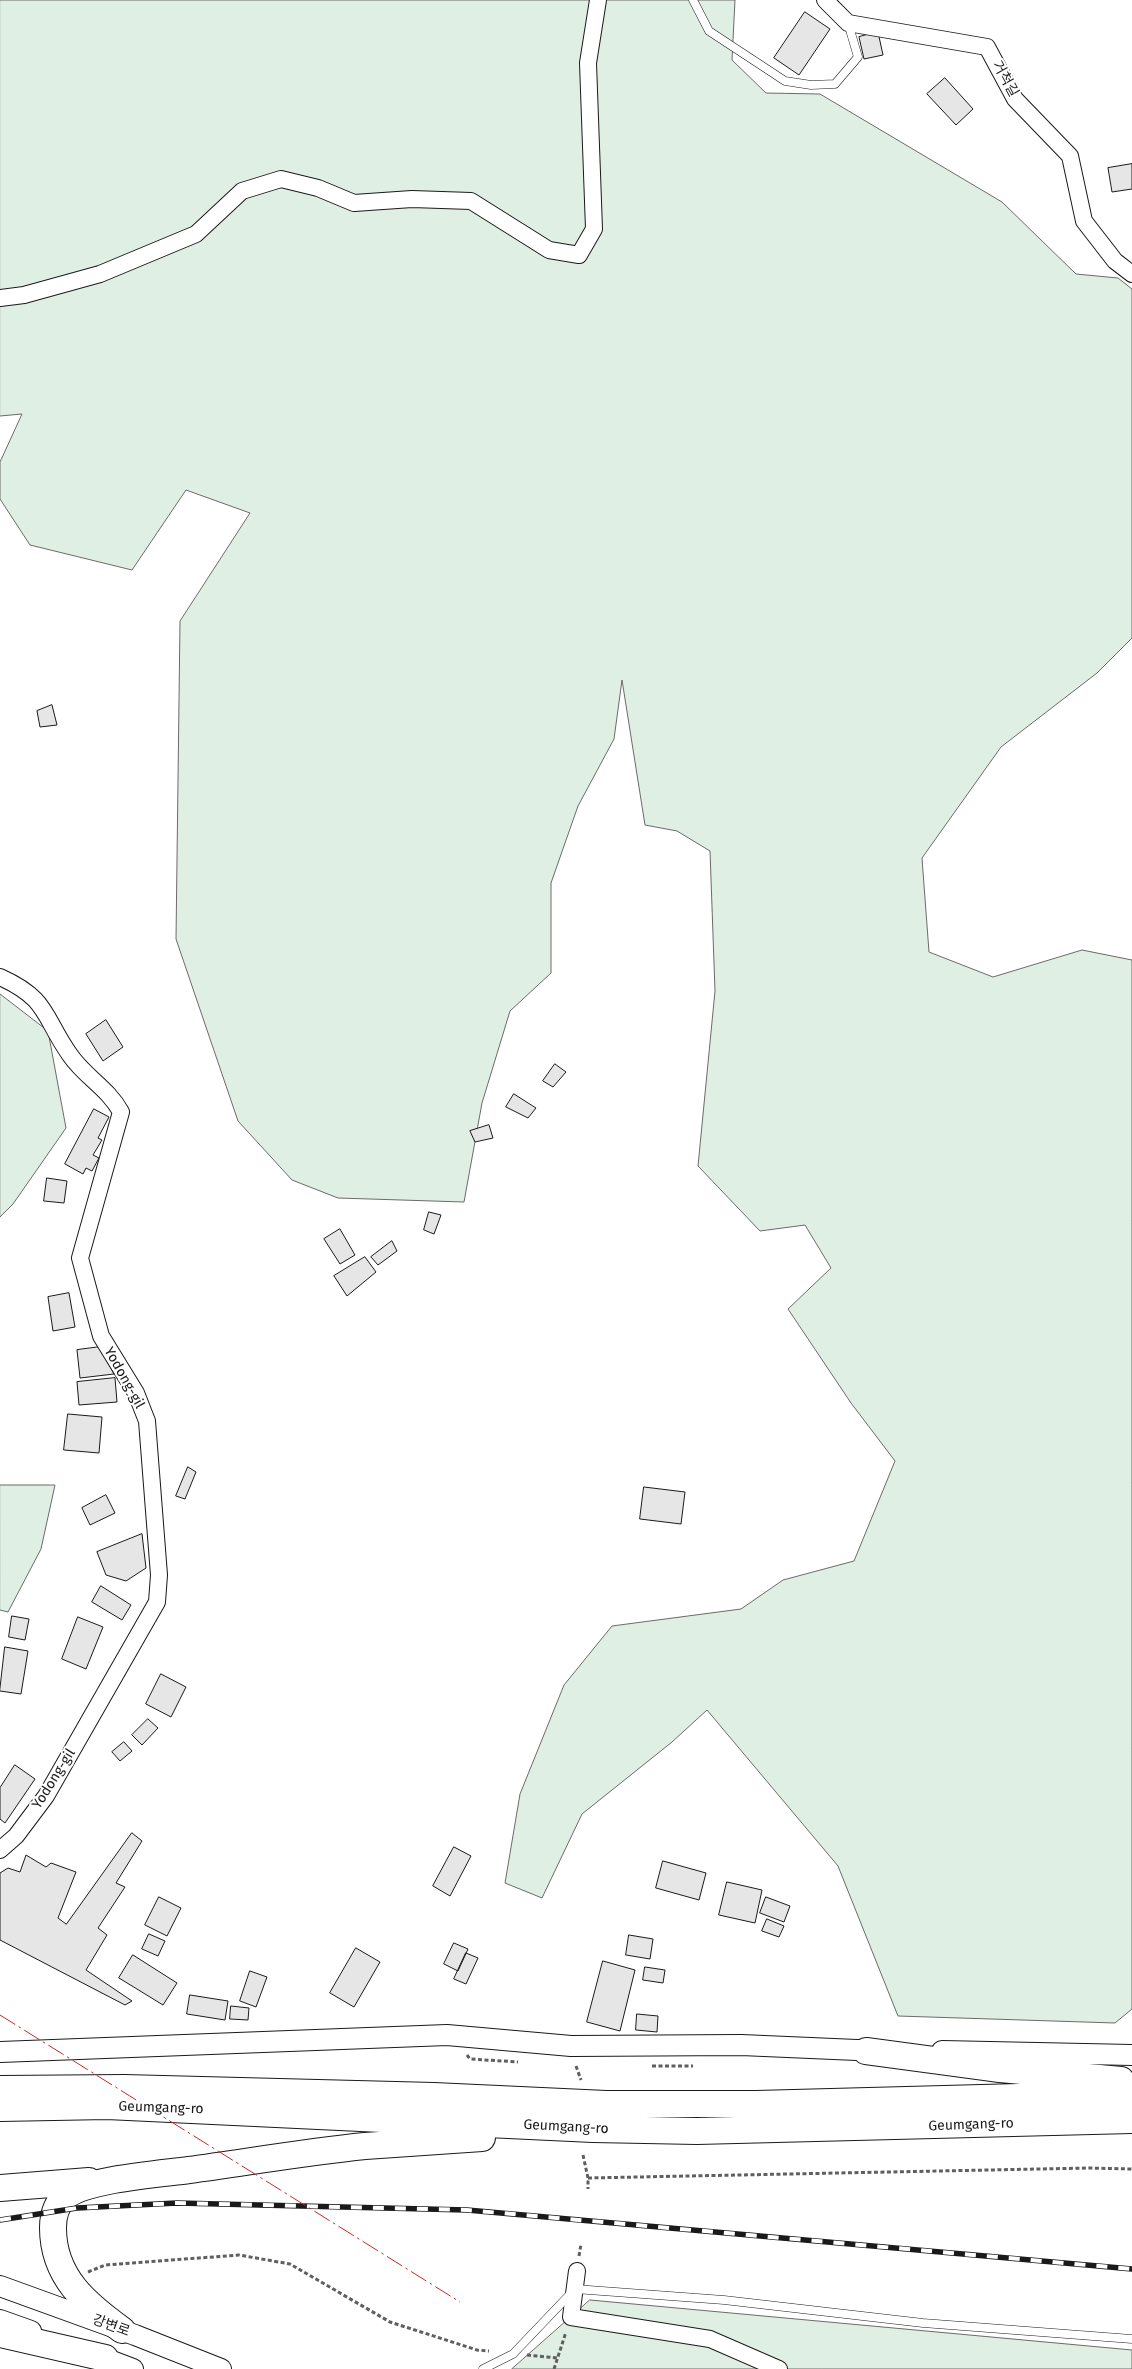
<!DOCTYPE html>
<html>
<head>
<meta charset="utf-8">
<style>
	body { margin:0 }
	canvas { display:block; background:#fff }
</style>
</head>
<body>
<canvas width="1132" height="2369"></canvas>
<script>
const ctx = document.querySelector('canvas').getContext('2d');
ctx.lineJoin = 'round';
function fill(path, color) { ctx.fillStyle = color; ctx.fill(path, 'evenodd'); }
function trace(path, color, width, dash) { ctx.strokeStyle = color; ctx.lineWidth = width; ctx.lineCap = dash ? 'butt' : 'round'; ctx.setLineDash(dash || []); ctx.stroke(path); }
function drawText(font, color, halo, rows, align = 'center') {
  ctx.font = font + ' "Fira Sans","Noto Sans KR",sans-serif'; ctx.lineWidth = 4; ctx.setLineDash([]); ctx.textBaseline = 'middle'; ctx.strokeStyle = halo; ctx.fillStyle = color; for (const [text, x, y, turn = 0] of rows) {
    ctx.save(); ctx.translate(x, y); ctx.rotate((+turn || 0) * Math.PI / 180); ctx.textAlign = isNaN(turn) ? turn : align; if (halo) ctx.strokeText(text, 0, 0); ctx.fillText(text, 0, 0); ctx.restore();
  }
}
const green = new Path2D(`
	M0,0h735l-3,60 34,33 54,1 182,108 74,72 42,4 14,11v349l-35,35 -96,74 -79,111 7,94 64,25 89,-27 50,10v1049l-17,14 -217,-7 -60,-150 -131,-156 -35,32 -90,72 -40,84 -37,-15 15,-89 44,-109 48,-59 129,-17 42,-29 71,-19 41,-100 -44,-58 -63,-94 43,-41 -26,-43 -45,6 -62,-65 17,-175 -5,-140 -33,-20 -32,-6 -23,-145 -8,59 -36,67 -27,77v90l-41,38 -28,92 -18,99 -126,-4 -46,-18 -54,-59 -62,-182 4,-318 70,-108 -64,-23 -54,80 -102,-25 -30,-46v-37l22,-48 -22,2z
	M0,994l48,37 18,97 -53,76 -13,13z
	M0,1485h55l-14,64 -33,63 -8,-2z
	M590,2300l542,50v19h-620z`);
const building = new Path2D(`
	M805,12l25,17 -31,46 -25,-17z
	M878,32l5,23 -19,4 -5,-22z
	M945,78l28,31 -17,16 -29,-31z
	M1132,164v25l-20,3 -4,-24z
	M52,705l5,20 -17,2 -3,-16z
	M106,1020l17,27 -20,14 -17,-27z
	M555,1064l11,8 -13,15 -10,-6z
	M514,1094l22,14 -8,10 -22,-11z
	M94,1109l15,8 -11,21 4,2 -9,15 6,3 -7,13 -6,-3 -3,6 -18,-10z
	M489,1125l4,13 -18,4 -5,-11z
	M47,1178l20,3 -3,22 -20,-2z
	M429,1212l12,3 -7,19 -10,-4z
	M340,1229l15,26 -15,9 -16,-25z
	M392,1241l5,10 -19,14 -7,-8z
	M365,1257l11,15 -29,24 -13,-20z
	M69,1293l6,34 -22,4 -5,-34z
	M100,1347l14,27 -34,4 -3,-28z
	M115,1378l2,24 -38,3 -2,-23z
	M68,1414l34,3 -3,36 -35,-3z
	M188,1467l8,5 -11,27 -9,-3z
	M644,1487l41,5 -4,32 -41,-5z
	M106,1495l9,18 -25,12 -8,-17z
	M142,1534l4,34 -20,13 -20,-6 -9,-23z
	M101,1586l30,19 -9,15 -30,-18z
	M12,1616l17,3 -4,21 -16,-3z
	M78,1617l25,10 -17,42 -24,-10z
	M5,1647l23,4 -7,43 -21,-3z
	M161,1674l25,13 -15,30 -25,-13z
	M148,1719l10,9 -16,17 -10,-10z
	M124,1742l8,9 -12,10 -8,-9z
	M15,1765l20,14 -30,44 -5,-4v-31z
	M132,1833l10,8 -26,42 9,4 -27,41 9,7 -21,35 46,31 -7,4 -125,-65v-67l8,-5 12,4 6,-17 20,12 5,-4 25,9 -18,46 8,6z
	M454,1847l17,9 -21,40 -17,-10z
	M663,1861l43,12 -7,27 -43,-12z
	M727,1882l35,8 -7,33 -36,-8z
	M159,1897l22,11 -14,28 -22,-11z
	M766,1897l24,9 -6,16 -24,-9z
	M767,1919l17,7 -5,11 -17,-6z
	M149,1934l16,7 -7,15 -16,-7z
	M629,1935l24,4 -3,20 -24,-4z
	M454,1943l14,6 -10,22 -14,-7z
	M356,1948l24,14 -26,45 -24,-14z
	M466,1953l12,5 -12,26 -12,-5z
	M133,1955l44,28 -14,22 -44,-27z
	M603,1961l32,9 -15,61 -33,-9z
	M645,1967l20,3 -2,13 -20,-3z
	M250,1971l17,6 -11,30 -16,-6z
	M190,1995l38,6 -3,19 -38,-6z
	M231,2006l18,2 -1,12 -18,-1z
	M637,2014l21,2 -1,16 -21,-2z`);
const path = new Path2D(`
	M467,2055l3,4 48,3
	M576,2066l5,14
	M652,2066h41
	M583,2155l5,23v11
	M588,2178l501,-10 43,1
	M579,2256l2,-12
	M88,2272l17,-7 134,-10 51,9 100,58 87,28 12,1
	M527,2355l30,3
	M554,2369l12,-37`);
const service = new Path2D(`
	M693,0l16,31 76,50 26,4 24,-1 23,-27 -10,-34
	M483,2369l30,-15 62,-65 149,11 199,23 209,16`);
const minor = new Path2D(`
	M825,0l23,23 139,24 28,52 55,57 14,65 31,40 17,13
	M0,298l24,-3 76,-21 96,-40 46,-43 39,-12 37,9 36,15 58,-4 59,2 78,49 30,5 15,-26 -6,-166 10,-63
	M0,977c49,22 43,40 70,78 15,22 38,33 51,57l-41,146 21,78 35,57 11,28 12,154 -2,27 -111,194 -30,40 -16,14
	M577,2271l-6,46 139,22 69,30`);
const tertiary = new Path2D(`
	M942,2051l190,4
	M0,2052l447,-17 124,11 170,-1 139,6
	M0,2286l135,49 86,34
	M0,2320l31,11
	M91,2353l42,16`);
const trunk = new Path2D(`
	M866,2051l134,18 121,11
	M0,2089l124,-1 310,8 172,8h150l376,-10
	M0,2108l107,-2 486,23 104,2 435,-11
	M0,2188l89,-7
	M122,2330c-36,-26 -69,-53 -69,-102 0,-13 3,-25 14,-33 23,-16 92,-21 122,-25 59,-8 117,-18 176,-24 39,-3 78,-5 117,-8
	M0,2334l105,24`);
const rail = new Path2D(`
	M0,2220l77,-12 100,-5 290,7 665,59`);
const power = new Path2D(`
	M0,2015l460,287`);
const streetNames = [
	["거척길",1005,79,61],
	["Yodong-gil",124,1378,61],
	["Yodong-gil",54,1779,-58],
	["Geumgang-ro",161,2108,2],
	["Geumgang-ro",971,2125,-2],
	["Geumgang-ro",566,2127,3],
	["강변로",111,2326,20]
];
fill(green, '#e0efe3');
trace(green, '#6a6a6a', 1);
fill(building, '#e6e6e6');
trace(building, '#1a1a1a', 1);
trace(service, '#1a1a1a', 9);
trace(minor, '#1a1a1a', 18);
trace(tertiary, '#1a1a1a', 22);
trace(trunk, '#1a1a1a', 28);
trace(path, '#5f5f5f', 3, [4, 2.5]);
trace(service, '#fff', 8);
trace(minor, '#fff', 16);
trace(tertiary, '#fff', 20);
trace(trunk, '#fff', 26);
trace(rail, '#1a1a1a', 5.5);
trace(rail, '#fff', 4, [11]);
trace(power, '#c62828', 1, [18, 4, 2.5, 4]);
drawText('14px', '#1a1a1a', '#fff', streetNames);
</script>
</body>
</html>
